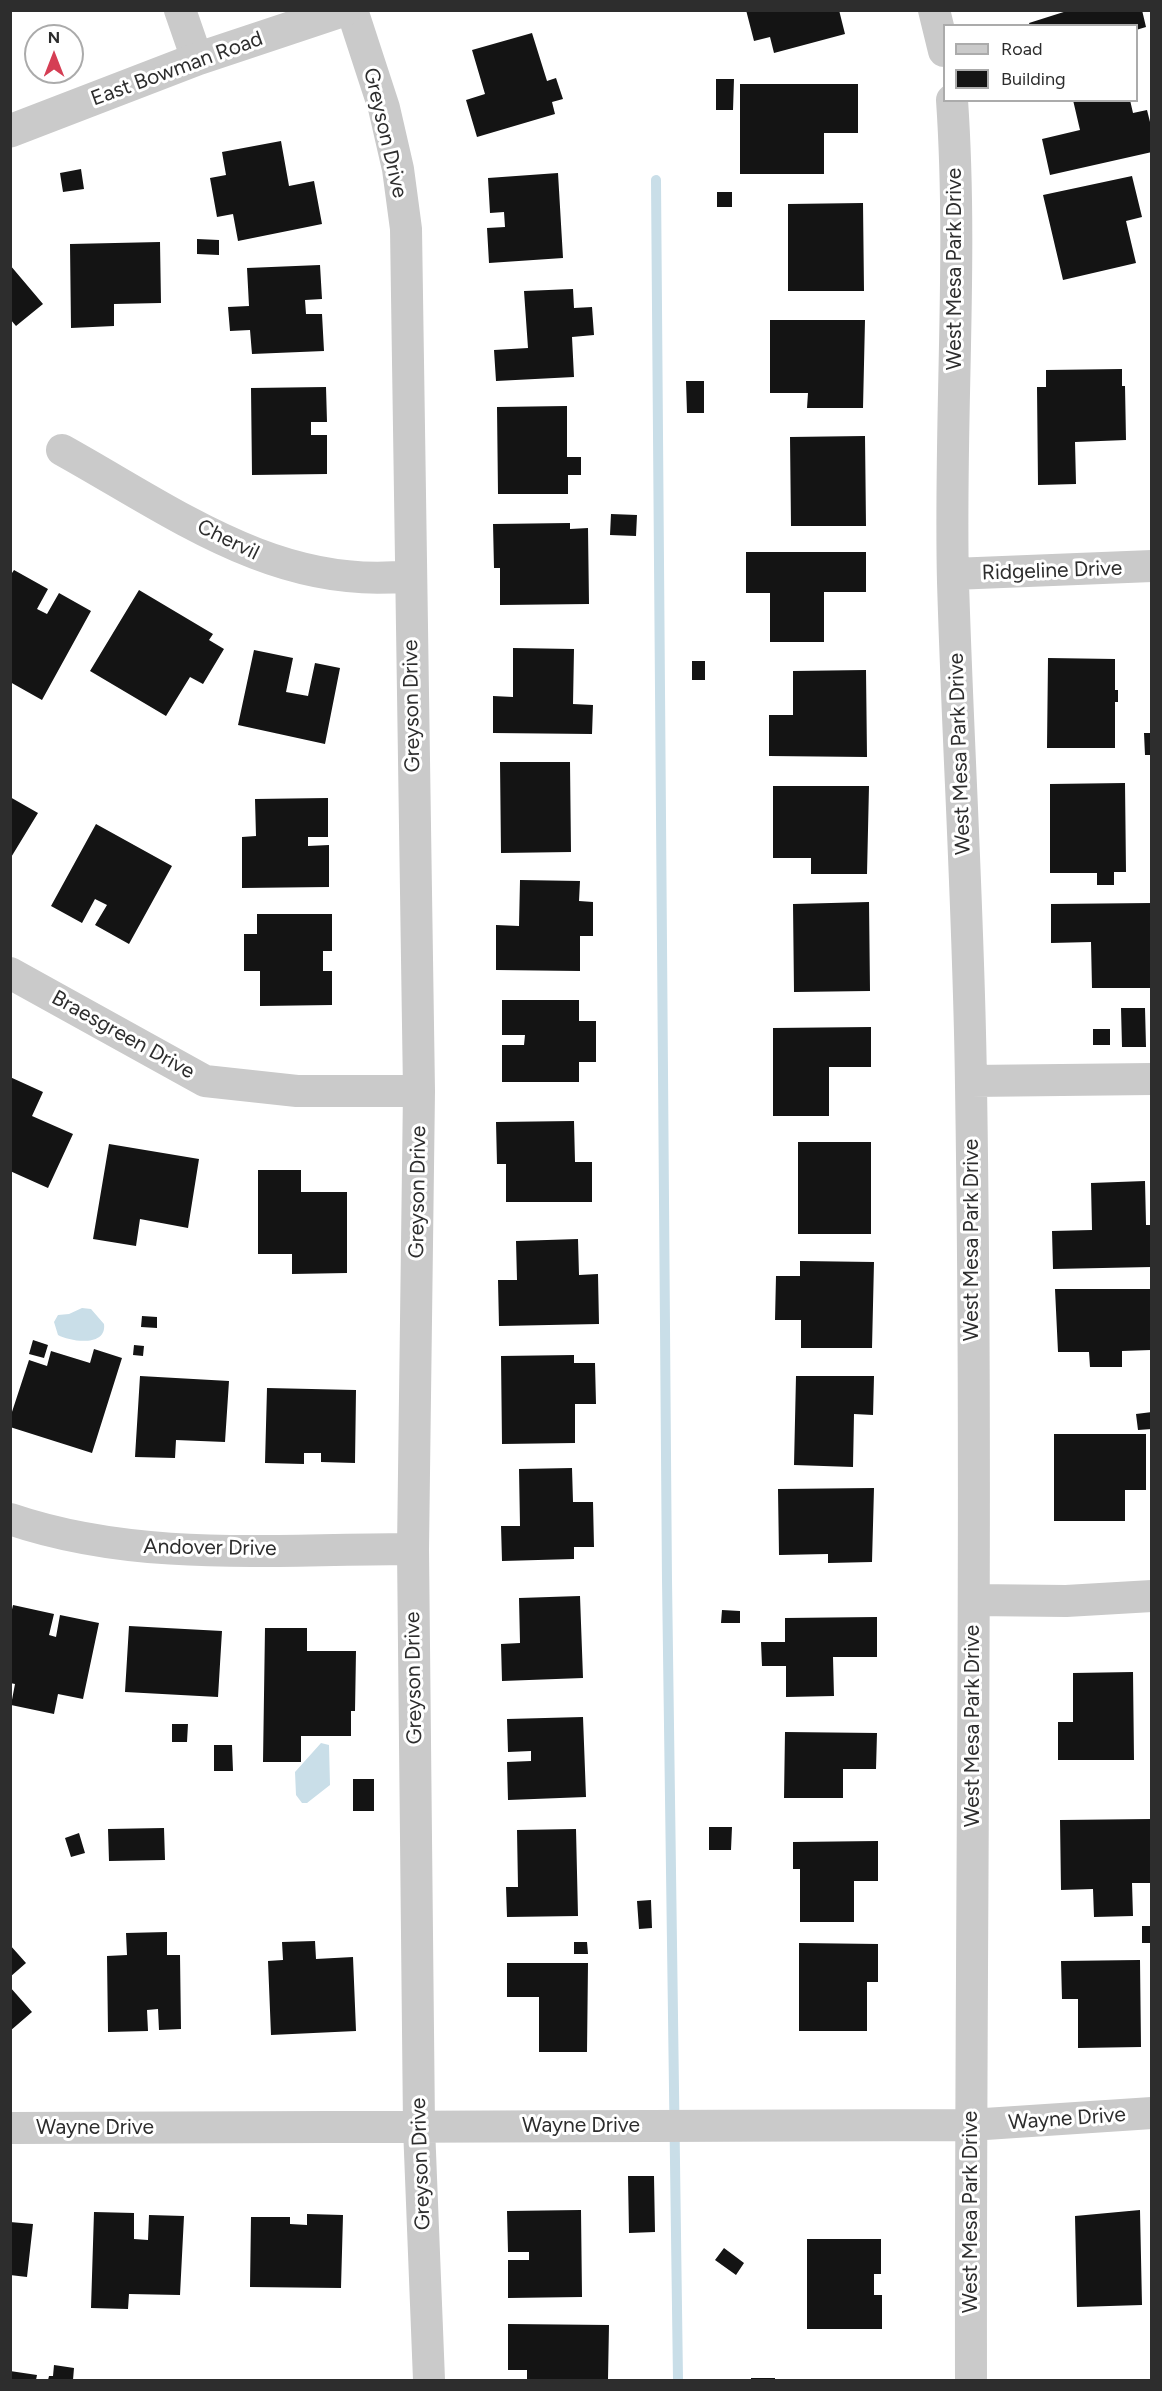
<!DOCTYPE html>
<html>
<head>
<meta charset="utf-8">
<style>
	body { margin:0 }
	#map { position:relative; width:1162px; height:2391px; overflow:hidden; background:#fff; font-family:Figtree,sans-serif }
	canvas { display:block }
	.frame { position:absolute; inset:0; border:12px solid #2d2d2d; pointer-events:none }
	.legend { position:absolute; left:943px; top:24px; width:195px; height:78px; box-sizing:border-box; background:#fff; border:2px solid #ababab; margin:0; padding:8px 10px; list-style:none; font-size:18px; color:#2d2d2d }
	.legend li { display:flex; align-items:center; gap:12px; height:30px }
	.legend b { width:30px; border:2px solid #ababab }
	.north { position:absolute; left:24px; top:24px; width:60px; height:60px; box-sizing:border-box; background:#fff; border:2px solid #ababab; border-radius:50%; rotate:0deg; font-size:16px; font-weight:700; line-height:24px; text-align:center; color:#2d2d2d }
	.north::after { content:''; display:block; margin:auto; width:21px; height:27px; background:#d53e54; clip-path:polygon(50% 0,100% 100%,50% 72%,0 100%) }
</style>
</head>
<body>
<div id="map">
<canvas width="1162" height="2391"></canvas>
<div class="frame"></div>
<ul class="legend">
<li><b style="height:8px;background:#cacaca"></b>Road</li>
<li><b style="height:16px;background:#141414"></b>Building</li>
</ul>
<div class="north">N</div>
</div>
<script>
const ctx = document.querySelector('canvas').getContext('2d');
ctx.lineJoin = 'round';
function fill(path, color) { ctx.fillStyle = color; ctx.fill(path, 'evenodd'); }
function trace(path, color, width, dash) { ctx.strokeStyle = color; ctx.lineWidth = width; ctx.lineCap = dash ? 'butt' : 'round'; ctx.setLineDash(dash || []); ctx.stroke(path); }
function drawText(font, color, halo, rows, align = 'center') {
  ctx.font = font + ' Figtree,sans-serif'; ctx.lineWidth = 6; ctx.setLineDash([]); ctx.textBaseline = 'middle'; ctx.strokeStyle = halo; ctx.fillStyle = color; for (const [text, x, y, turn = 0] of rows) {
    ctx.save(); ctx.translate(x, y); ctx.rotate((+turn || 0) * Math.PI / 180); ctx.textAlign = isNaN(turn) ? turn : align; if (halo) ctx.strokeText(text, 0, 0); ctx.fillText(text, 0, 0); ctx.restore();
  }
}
const water = new Path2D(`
	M82,1308l9,1 13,15c3,23 -33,18 -46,11l-4,-13 4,-7 11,-1z
	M321,1743l8,2 1,40 -23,18h-5l-6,-8 -1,-23z`);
const stream = new Path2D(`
	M656,180l11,1400 11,800`);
const building = new Path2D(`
	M746,10h93l6,24 -71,19 -4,-16 -16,4z
	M1070,10h72l4,17 -10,3v-4h-106l-1,-3z
	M532,33l15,48 9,-3 7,21 -11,3 3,12 -78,23 -11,-37 19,-6 -13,-44z
	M716,79h18l-1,31h-17z
	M740,84h118v49h-34v41h-84z
	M1073,100h57l3,13 14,-3 5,20v22l-102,23 -8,-36 38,-9z
	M281,141l8,45 25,-5 8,43 -84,17 -5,-27 -16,3 -7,-39 16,-3 -4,-23z
	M81,169l3,20 -21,3 -3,-19z
	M558,173l5,85 -74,5 -2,-35 18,-1 -1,-15 -14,1 -2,-35z
	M1132,176l10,41 -16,4 10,42 -73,17 -20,-85z
	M717,192h15v15h-15z
	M863,203l1,88h-76v-87z
	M197,239l22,1v15l-22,-1z
	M160,242l1,61 -47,1v22l-43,2 -1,-84z
	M10,265l33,39 -27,22 -6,-7z
	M320,265l2,34 -17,1 1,14h16l2,37 -72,3 -2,-24 -20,1 -2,-24 21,-1 -2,-38z
	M573,289l1,19 18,-1 2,28 -22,2 2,40 -78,4 -2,-31 34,-2 -4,-57z
	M770,320h95l-2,88h-56l1,-15h-38z
	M1122,369v17h3l1,54 -51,2 1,42 -38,1 -1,-98h9v-17z
	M686,381h18v32h-17z
	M326,387l1,35h-16v13h16v39l-75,1 -1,-87z
	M567,406v51h14v18h-13v19h-70l-1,-87z
	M865,436l1,90h-75l-1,-89z
	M611,514l26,1 -1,21 -26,-1z
	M570,523v6l18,-1 1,76 -89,1v-37h-6l-1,-44z
	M746,552h120v40h-42v50h-54v-49h-24z
	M14,570l34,19 -11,20 10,5 12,-21 32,18 -49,89 -32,-18v-106z
	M139,590l74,44 -4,6 15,9 -21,35 -13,-7 -24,39 -76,-45z
	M513,648l61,1 -1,55 20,1 -1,29 -99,-1v-37l20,1z
	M254,650l39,8 -7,34 22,4 7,-33 25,5 -15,76 -87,-19z
	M1048,658l67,1v31h3v12h-3v46h-68z
	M692,661h13v19h-13z
	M866,670l1,87 -98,-1v-41h24v-44z
	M1144,733h8v22h-7z
	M500,762h70l1,90 -70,1z
	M1125,783l1,89h-12v13h-17v-12h-47v-89z
	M773,786h96l-2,88h-56v-16h-38z
	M10,797l28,16 -28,46z
	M328,798v39h-20v9l21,-1v42l-87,1v-51l14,-1 -1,-37z
	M96,824l76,42 -43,78 -34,-19 12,-20 -12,-6 -13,24 -31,-17z
	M520,880l60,1 -1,20 14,1v34h-13v35l-84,-1v-45l23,1z
	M869,902l1,89 -76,1 -1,-88z
	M1152,903v85h-60l-1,-46 -40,1v-39z
	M257,914h75v37h-9v20h9v34l-72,1v-35h-16v-37h13z
	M502,1000h77v21h17v41h-17v20h-77v-37h22l1,-10h-23z
	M1121,1008h24l1,39h-24z
	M871,1027v40h-42v49h-56v-88z
	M1093,1029h17v16h-17z
	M10,1077l33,15 -11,24 41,18 -25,54 -38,-17z
	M574,1121l1,41h17v40h-86v-38h-9l-1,-42z
	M798,1142h73v92h-73z
	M109,1144l90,15 -11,69 -48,-9 -4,27 -43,-7z
	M258,1170h43v22h46v81l-55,1v-20h-34z
	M1145,1181l1,44h6v42l-99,2 -1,-38 40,-1 -1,-47z
	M578,1239l1,36 19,-1 1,50 -100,2 -1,-46h19l-1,-39z
	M800,1261l74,1 -2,86h-71v-28h-26l1,-44h24z
	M1055,1289h96v61l-29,1v16h-32l-1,-15h-31z
	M142,1316l15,1v11l-16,-1z
	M33,1340l15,5 -4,13 -15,-4z
	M134,1345l10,1 -1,10 -10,-1z
	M94,1349l28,9 -30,95 -82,-26v-9l19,-58 18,6 4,-15 39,12z
	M574,1355v8h21l1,41h-21v39l-73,1 -1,-88z
	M140,1376l89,5 -4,61 -49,-2 -1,18 -40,-1z
	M796,1376h78l-1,39 -19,-1 -1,53 -59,-2z
	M267,1388l89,2 -1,73 -34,-1v-9h-17v11l-39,-1z
	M1152,1412v17l-14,1 -2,-16z
	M1054,1434h92v56h-21v31h-71z
	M572,1468l1,34h20l1,45h-20v12l-72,2 -1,-35h19l-1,-57z
	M874,1488l-2,74 -44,1v-9l-49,1 -1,-66z
	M580,1596l3,82 -81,3 -1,-37 19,-1 -1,-45z
	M13,1605l41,9 -5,21 7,2 4,-22 39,8 -16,76 -25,-5 -4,20 -43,-9 4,-21 -5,-1v-65z
	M722,1610l18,1v12h-19z
	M877,1617v40h-44l1,39 -48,1v-31h-24l-1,-24h24v-24z
	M129,1626l93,5 -4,66 -93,-5z
	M265,1628h42v23h49l-1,60h-4v25h-50v26h-38z
	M1133,1672l1,88h-76v-38h15v-49z
	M583,1717l3,80 -78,3 -1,-38 24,-1v-10l-23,1 -1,-33z
	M172,1724h16l-1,18h-15z
	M785,1732l92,1 -1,36h-33v29h-59z
	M214,1745h18l1,26h-19z
	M353,1779h21v32h-21z
	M1152,1819v64h-20l1,33 -39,1 -1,-28 -32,1 -1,-70z
	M709,1827h23l-1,23h-22z
	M164,1828l1,32 -56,1 -1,-32z
	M576,1829l2,87 -71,1 -1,-30h12l-1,-57z
	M79,1833l6,20 -14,4 -6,-19z
	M878,1841v40h-24v41h-54v-53h-7v-27z
	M651,1900l1,28 -13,1 -2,-28z
	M1142,1926h10v17h-10z
	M167,1932v23h13l1,74 -22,1 -1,-21 -11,1 1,21 -40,1 -1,-76 20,-1 -1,-22z
	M315,1941l1,18 37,-2 3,74 -85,4 -3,-74 15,-1 -1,-18z
	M574,1942h13l1,12h-14z
	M799,1943l79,1v38h-11v49h-68z
	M10,1945l16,18 -16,14z
	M1140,1960l1,87 -63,1v-49h-16l-1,-38z
	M507,1963h81l-1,89h-48v-55h-32z
	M10,1987l22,25 -22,19z
	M628,2176h26l1,56 -26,1z
	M581,2210l1,87 -74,1v-38h21v-8h-21l-1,-41z
	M1140,2210l2,95 -65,2 -2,-91z
	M94,2212l40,1v26l14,1 1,-25 35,1 -4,79 -51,-1 -1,15 -37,-1z
	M307,2214l36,1 -2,73 -91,-1 1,-70h39v7l17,1z
	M10,2222l23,2 -6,53 -17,-2z
	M807,2239h74v35h-7v21h8v34h-75z
	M724,2248l20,15 -8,12 -21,-15z
	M508,2324l101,1 -1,54 -81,1v-10h-19z
	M54,2365l20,3 -1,12h-25l1,-4h4z
	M10,2371l27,4 -1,5h-26z
	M751,2378h24v2h-24z`);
const minor = new Path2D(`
	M180,10l17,49
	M352,10l32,98 14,61 8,60 13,862 -6,458 6,578 10,253
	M934,10l10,41
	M952,100c11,160 -3,321 1,482 5,168 16,336 18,504 7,431 -1,863 0,1294
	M62,450c110,61 215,141 347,126
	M953,574l199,-8
	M10,973l195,108 92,10h122
	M971,1081l181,-2
	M10,1519c129,44 269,30 403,30
	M974,1600l92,1 86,-5
	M10,2128l960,-3 182,-12`);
const tertiary = new Path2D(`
	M10,131l187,-72 147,-49`);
const streetNames = [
	["East Bowman Road",177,69,-20],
	["Greyson Drive",385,133,77],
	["West Mesa Park Drive",955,269,-90],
	["Chervil",228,540,26],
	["Ridgeline Drive",1052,571,-2],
	["Greyson Drive",412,706,-91],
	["West Mesa Park Drive",960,754,-92],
	["Braesgreen Drive",123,1035,29],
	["Greyson Drive",418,1192,-89],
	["West Mesa Park Drive",972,1240,-90],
	["Andover Drive",210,1548,1],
	["Greyson Drive",414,1678,-91],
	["West Mesa Park Drive",973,1726,-90],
	["Wayne Drive",1067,2119,-4],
	["Wayne Drive",581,2126],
	["Wayne Drive",95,2128],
	["Greyson Drive",421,2164,-92],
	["West Mesa Park Drive",971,2212,-90]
];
fill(water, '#c9dee8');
trace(stream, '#c9dee8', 10);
fill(building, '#141414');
trace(minor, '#cacaca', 32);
trace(tertiary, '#cacaca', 33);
drawText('21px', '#2d2d2d', '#fff', streetNames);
</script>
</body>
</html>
